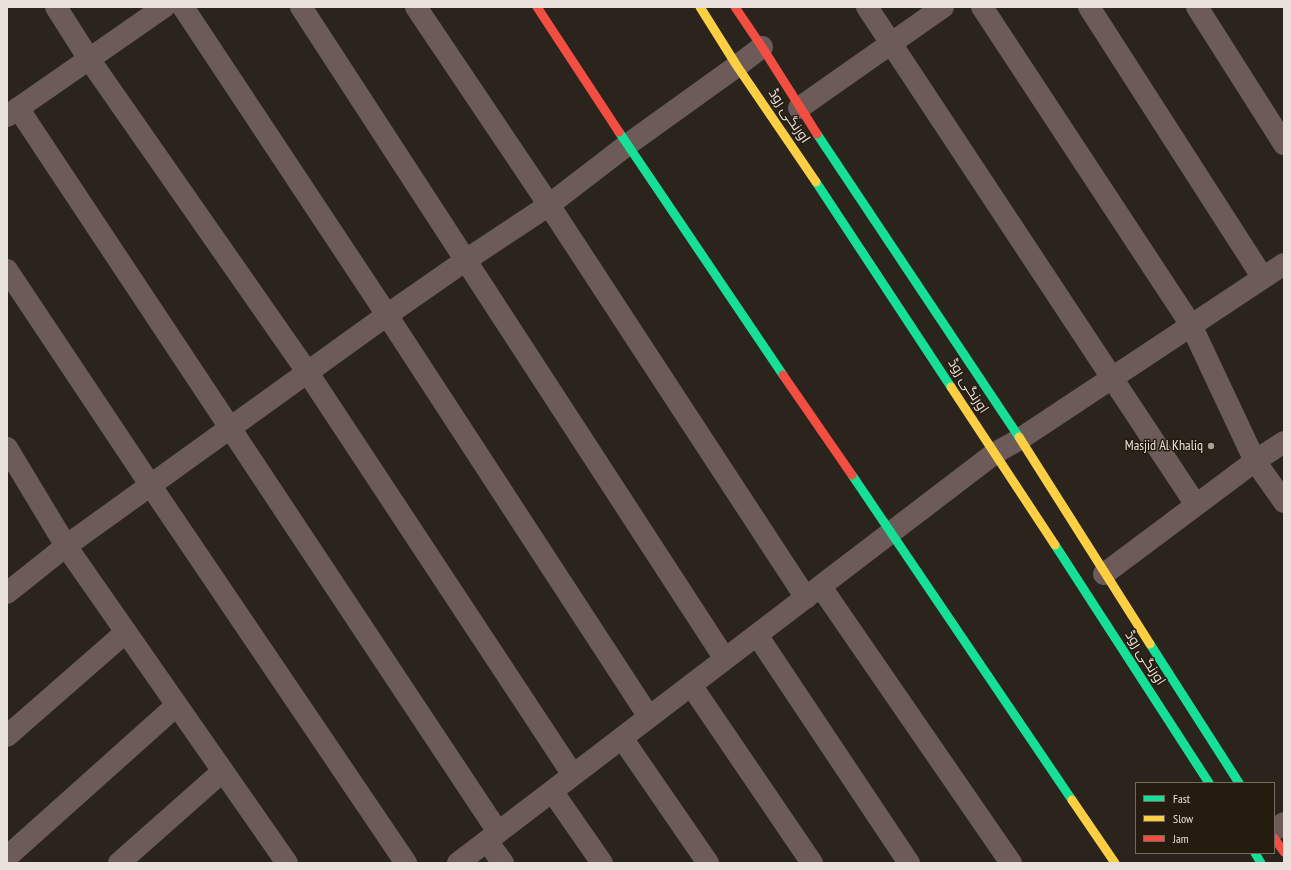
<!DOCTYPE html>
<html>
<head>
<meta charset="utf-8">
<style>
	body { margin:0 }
	#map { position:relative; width:1291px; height:870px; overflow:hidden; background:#2a241d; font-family:"PT Sans Narrow",sans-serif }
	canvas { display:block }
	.frame { position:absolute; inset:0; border:8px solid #e9e2da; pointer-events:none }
	.legend { position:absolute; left:1135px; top:782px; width:140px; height:72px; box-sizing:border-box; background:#251b0f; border:1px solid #736b60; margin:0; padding:5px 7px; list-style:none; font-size:12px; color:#e9e2da }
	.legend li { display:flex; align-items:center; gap:8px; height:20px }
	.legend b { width:20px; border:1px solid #736b60 }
</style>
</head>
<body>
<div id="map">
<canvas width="1291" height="870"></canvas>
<div class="frame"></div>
<ul class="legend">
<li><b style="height:5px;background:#16e098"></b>Fast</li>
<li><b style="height:5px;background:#ffcf43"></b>Slow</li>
<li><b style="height:5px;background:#f24e42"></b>Jam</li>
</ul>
</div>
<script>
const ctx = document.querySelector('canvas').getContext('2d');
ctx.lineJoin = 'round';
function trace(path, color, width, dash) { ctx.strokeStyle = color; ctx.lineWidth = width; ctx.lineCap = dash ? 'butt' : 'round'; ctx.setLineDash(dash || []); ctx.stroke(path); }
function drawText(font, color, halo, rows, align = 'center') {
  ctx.font = font + ' "PT Sans Narrow",Cairo,sans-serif'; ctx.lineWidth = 3; ctx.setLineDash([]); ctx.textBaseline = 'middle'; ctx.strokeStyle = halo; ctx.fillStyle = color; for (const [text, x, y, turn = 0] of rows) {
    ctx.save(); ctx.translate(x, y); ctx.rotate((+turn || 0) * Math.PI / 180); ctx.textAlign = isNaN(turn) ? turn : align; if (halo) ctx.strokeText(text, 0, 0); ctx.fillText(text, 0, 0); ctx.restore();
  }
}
const street = new Path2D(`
	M56,7l33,52 219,314 265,402
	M183,7l204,308 262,402
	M301,7l424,652
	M416,7l133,198 257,393
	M867,7l329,498
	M982,7l209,318 64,136 29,41
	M1089,7l174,271
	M1197,7l87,137
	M18,108l480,724
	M799,108l144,-101
	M7,116l157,-109
	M7,270l144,216 255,377
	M7,448l59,98 221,317
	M1104,574l151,-113 29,-19
	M821,587l190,276
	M7,593l59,-47 321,-231 79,-55 83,-55 78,-60 110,-79 25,-19
	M757,635l152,228
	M691,685l121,178
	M7,736l119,-104
	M622,738l86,125
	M552,791l50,72
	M1274,830l10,-7
	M487,841l16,22
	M7,857l170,-152
	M119,863l104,-92
	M458,863l537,-410 25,-14 264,-175`);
const fast = new Path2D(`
	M619,132l164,243
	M817,134l202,303
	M816,182l135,205
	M852,475l220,325
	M1055,545l154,238
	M1150,644l89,139
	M1255,853l6,10`);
const slow = new Path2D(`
	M700,7l37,59 79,116
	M951,387l104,158
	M1019,437l131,207
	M1072,800l43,63`);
const jam = new Path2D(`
	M537,7l82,125
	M735,7l27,40 55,87
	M783,375l69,100
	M1274,838l10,14`);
const markers = [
	[1211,446,4,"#a6a098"]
];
const streetNames = [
	["اورنگی روڈ",789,116,56],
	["اورنگی روڈ",968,386,57],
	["اورنگی روڈ",1145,658,57]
];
const poiNames = [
	["Masjid Al Khaliq",1203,446]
];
trace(street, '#6c5b58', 22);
trace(fast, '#16e098', 9);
trace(slow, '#ffcf43', 9);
trace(jam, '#f24e42', 9);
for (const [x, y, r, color] of markers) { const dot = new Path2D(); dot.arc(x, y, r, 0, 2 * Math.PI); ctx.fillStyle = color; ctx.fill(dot); trace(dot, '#251b0f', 1.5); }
drawText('14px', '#e9e2da', '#251b0f', streetNames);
drawText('14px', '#e9e2da', '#251b0f', poiNames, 'right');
</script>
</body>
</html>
